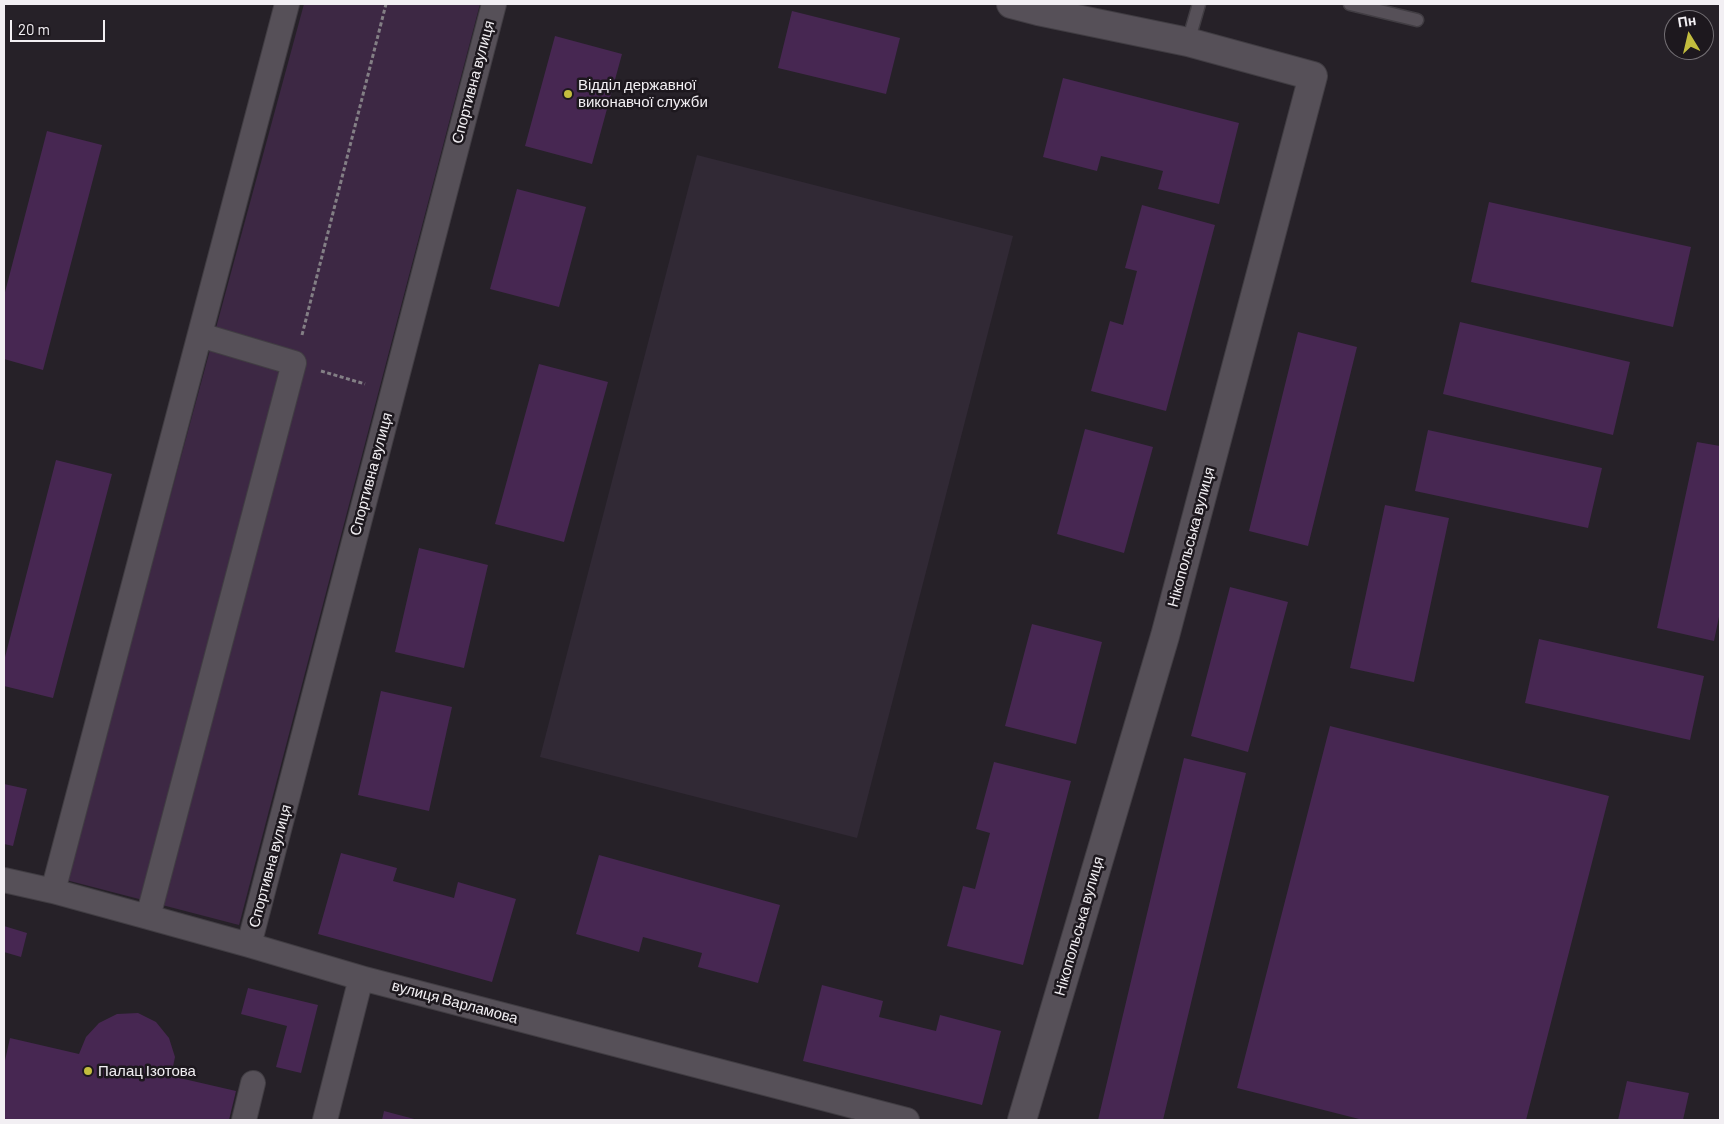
<!DOCTYPE html>
<html>
<head>
<meta charset="utf-8">
<style>
	body { margin:0 }
	#map { position:relative; width:1724px; height:1124px; overflow:hidden; background:#262128; font-family:Barlow,sans-serif }
	canvas { display:block }
	.frame { position:absolute; inset:0; border:5px solid #f2eff3; pointer-events:none }
	.north { position:absolute; left:1664px; top:10px; width:50px; height:50px; box-sizing:border-box; background:#1d181e; border:1px solid #726e73; border-radius:50%; rotate:351deg; font-size:14px; font-weight:700; line-height:20px; text-align:center; color:#f2eff3 }
	.north::after { content:''; display:block; margin:auto; width:18px; height:22px; background:#c3bd3e; clip-path:polygon(50% 0,100% 100%,50% 72%,0 100%) }
	.scale { position:absolute; left:10px; top:20px; width:95px; height:22px; box-sizing:border-box; border:2px solid #f2eff3; border-top:0; padding-left:6px; font-size:15px; line-height:18px; white-space:nowrap; color:#f2eff3; -webkit-text-stroke:4px #1d181e; paint-order:stroke }
</style>
</head>
<body>
<div id="map">
<canvas width="1724" height="1124"></canvas>
<div class="frame"></div>
<div class="north">Пн</div>
<div class="scale">20 m</div>
</div>
<script>
const ctx = document.querySelector('canvas').getContext('2d');
ctx.lineJoin = 'round';
function fill(path, color) { ctx.fillStyle = color; ctx.fill(path, 'evenodd'); }
function trace(path, color, width, dash) { ctx.strokeStyle = color; ctx.lineWidth = width; ctx.lineCap = dash ? 'butt' : 'round'; ctx.setLineDash(dash || []); ctx.stroke(path); }
function drawText(font, color, halo, rows, align = 'center') {
  ctx.font = font + ' Barlow,sans-serif'; ctx.lineWidth = 5; ctx.setLineDash([]); ctx.textBaseline = 'middle'; ctx.strokeStyle = halo; ctx.fillStyle = color; for (const [text, x, y, turn = 0] of rows) {
    ctx.save(); ctx.translate(x, y); ctx.rotate((+turn || 0) * Math.PI / 180); ctx.textAlign = isNaN(turn) ? turn : align; if (halo) ctx.strokeText(text, 0, 0); ctx.fillText(text, 0, 0); ctx.restore();
  }
}
const built = new Path2D(`
	M697,155l316,81 -156,602 -317,-81z`);
const green = new Path2D(`
	M304,4h176l-241,921 -173,-45z`);
const building = new Path2D(`
	M792,11l108,27 -14,56 -108,-26z
	M555,36l67,18 -30,110 -67,-18z
	M1063,78l176,45 -20,81 -61,-15 5,-18 -62,-15 -4,15 -54,-14z
	M47,131l55,14 -59,225 -39,-11v-63z
	M517,189l69,18 -27,100 -69,-18z
	M1489,202l202,45 -18,80 -202,-45z
	M1142,205l73,20 -49,186 -75,-20 19,-70 13,4 14,-54 -12,-3z
	M1460,322l170,40 -17,73 -170,-41z
	M1298,332l59,15 -49,199 -59,-15z
	M539,364l69,18 -44,160 -69,-18z
	M1085,429l68,18 -29,106 -67,-19z
	M1428,430l174,38 -14,60 -173,-37z
	M1697,442l23,4v166l-6,29 -57,-13z
	M56,460l56,14 -59,224 -49,-12v-25z
	M1385,505l64,13 -35,164 -64,-14z
	M419,548l69,17 -24,103 -69,-16z
	M1230,587l58,15 -40,150 -57,-16z
	M1032,624l70,18 -26,102 -71,-18z
	M1539,639l165,37 -14,64 -165,-37z
	M381,691l71,16 -23,104 -71,-16z
	M1330,726l279,70 -83,324h-163l-126,-32z
	M1184,758l62,15 -83,347h-65z
	M994,762l77,19 -48,184 -76,-19 16,-60 12,3 15,-56 -14,-4z
	M4,784l23,5 -14,57 -9,-2z
	M341,853l56,15 -4,13 61,17 4,-16 58,17 -24,83 -174,-48z
	M599,855l181,50 -22,78 -60,-16 4,-14 -59,-16 -4,15 -63,-18z
	M4,926l23,7 -6,24 -17,-5z
	M822,985l61,16 -4,16 57,14 4,-16 61,16 -19,74 -179,-44z
	M248,988l70,17 -17,68 -25,-6 11,-41 -46,-12z
	M138,1013l18,9 13,16 6,19 -4,19 65,15 -7,29h-225v-55l6,-27 69,16 7,-17 13,-14 18,-9z
	M1627,1081l62,12 -6,27h-65z
	M384,1111l34,9h-36z`);
const path = new Path2D(`
	M302,335l84,-331
	M321,371l44,13`);
const lane = new Path2D(`
	M1350,4l67,16
	M1188,42l11,-38`);
const street = new Path2D(`
	M4,880l49,11 95,26 101,28 112,33 546,142
	M53,891l234,-887
	M148,917l146,-554 -94,-28
	M249,945l245,-941
	M244,1120l9,-37
	M325,1120l36,-142`);
const secondary = new Path2D(`
	M1011,4l27,7 150,31 125,34 -148,560 -143,484`);
const markers = [
	[568,94,5,"#c3bd3e"],
	[88,1071,5,"#c3bd3e"]
];
const streetNames = [
	["Спортивна вулиця",473,82,-75],
	["Спортивна вулиця",371,474,-75],
	["Нікопольська вулиця",1191,537,-75],
	["Спортивна вулиця",270,866,-75],
	["Нікопольська вулиця",1079,926,-74],
	["вулиця Варламова",455,1002,15]
];
const poiNames = [
	["Відділ державної",578,85],
	["виконавчої служби",578,102],
	["Палац Ізотова",98,1071]
];
fill(built, '#312935');
fill(green, '#3d2844');
fill(building, '#472752');
trace(lane, '#413d43', 15);
trace(street, '#413d43', 26);
trace(secondary, '#413d43', 30);
trace(path, '#837f85', 3, [4, 2.5]);
trace(lane, '#565058', 12);
trace(street, '#565058', 24);
trace(secondary, '#565058', 28);
for (const [x, y, r, color] of markers) { const dot = new Path2D(); dot.arc(x, y, r, 0, 2 * Math.PI); ctx.fillStyle = color; ctx.fill(dot); trace(dot, '#1d181e', 2); }
drawText('15px', '#f2eff3', '#1d181e', streetNames);
drawText('15px', '#f2eff3', '#1d181e', poiNames, 'left');
</script>
</body>
</html>
